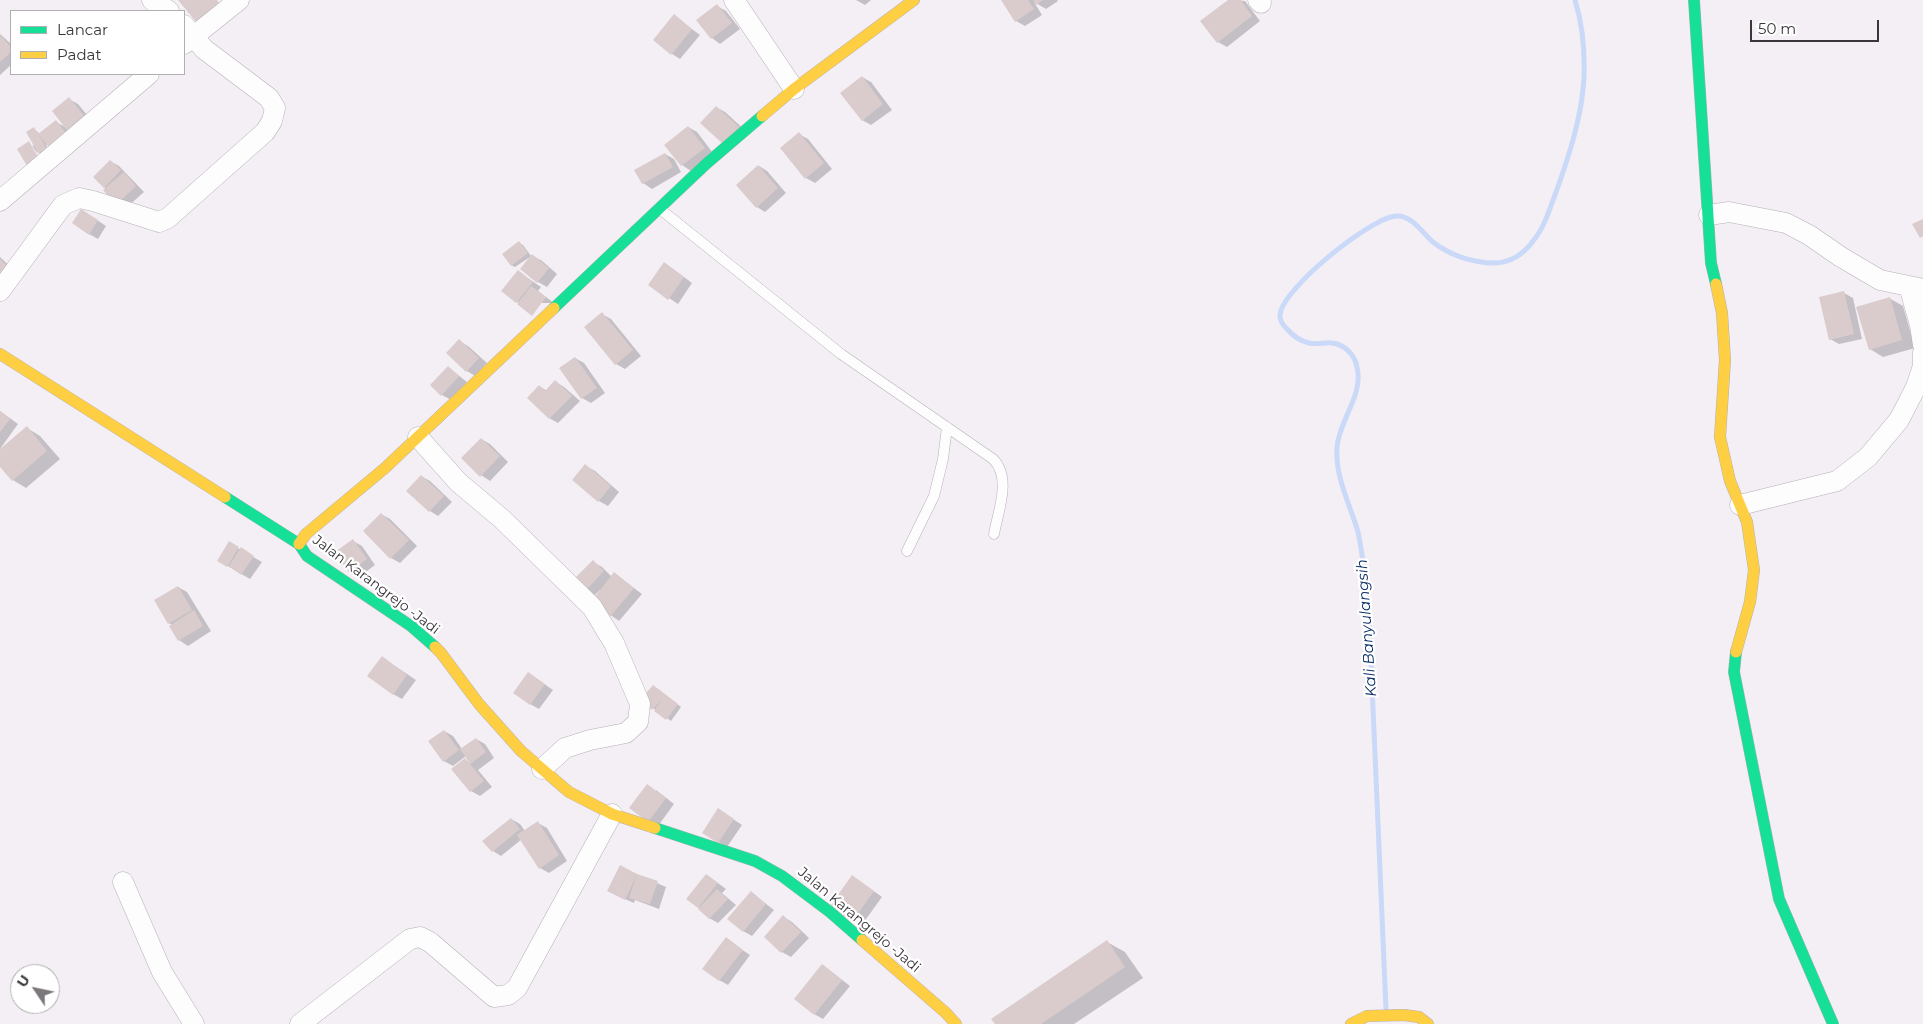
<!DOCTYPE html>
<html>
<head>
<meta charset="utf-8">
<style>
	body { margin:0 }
	#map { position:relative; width:1923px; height:1024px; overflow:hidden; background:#f4eff5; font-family:Montserrat,sans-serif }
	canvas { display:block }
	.legend { position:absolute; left:10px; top:10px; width:175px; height:65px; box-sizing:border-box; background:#fff; border:1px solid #b0afb0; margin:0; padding:6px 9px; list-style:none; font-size:15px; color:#3a363a }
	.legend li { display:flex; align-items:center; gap:10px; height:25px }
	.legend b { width:25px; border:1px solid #b0afb0 }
	.north { position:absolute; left:10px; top:964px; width:50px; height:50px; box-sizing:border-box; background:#fff; border:1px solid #b0afb0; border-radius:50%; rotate:304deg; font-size:14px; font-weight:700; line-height:20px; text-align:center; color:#3a363a }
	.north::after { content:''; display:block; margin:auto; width:18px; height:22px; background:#7b777b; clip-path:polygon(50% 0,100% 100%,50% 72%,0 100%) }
	.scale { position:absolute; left:1750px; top:20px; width:129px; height:22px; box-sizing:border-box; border:2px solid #3a363a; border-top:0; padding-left:6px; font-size:15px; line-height:18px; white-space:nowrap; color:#3a363a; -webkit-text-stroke:4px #fff; paint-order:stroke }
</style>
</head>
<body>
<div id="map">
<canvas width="1923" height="1024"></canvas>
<ul class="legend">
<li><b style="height:6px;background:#16e098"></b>Lancar</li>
<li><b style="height:6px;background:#ffcf43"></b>Padat</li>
</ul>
<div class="north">U</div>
<div class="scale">50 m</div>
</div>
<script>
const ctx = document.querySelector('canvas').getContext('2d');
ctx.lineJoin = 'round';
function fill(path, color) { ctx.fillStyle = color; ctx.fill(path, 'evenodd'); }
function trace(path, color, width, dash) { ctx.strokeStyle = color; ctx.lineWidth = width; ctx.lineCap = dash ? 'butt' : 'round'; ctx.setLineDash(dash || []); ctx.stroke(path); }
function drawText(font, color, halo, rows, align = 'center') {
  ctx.font = font + ' Montserrat,sans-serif'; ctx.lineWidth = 4.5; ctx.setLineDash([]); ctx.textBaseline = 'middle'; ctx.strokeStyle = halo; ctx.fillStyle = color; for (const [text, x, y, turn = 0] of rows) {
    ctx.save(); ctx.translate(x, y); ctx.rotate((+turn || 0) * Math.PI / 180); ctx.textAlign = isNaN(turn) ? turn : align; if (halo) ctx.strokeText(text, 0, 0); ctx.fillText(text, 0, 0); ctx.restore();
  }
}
const shadow = new Path2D(`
	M856,0h15l-6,5z
	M1002,0h55l1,1 -12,8 -12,-7 8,13 -17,11 -9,-5z
	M1230,0l15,1 15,20 -33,26 -9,-5z
	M717,6l9,5 14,18 -20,15 -8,-6z
	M674,16l26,19 -20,24 -8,-5z
	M0,34l11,10v21l-11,10z
	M862,77l9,5 21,28 -21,15 -9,-5z
	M69,99l9,5 18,22 -49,18 -1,1 4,6 -7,4 -7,-4 6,11 -10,-17 4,2 -2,-18 6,5 16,-12 11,6z
	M716,107l9,5 22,20 -23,11z
	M688,127l9,5 16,21 -22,18 -9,-6 -16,-20z
	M799,134l9,5 24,30 -17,14 -9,-5z
	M665,154l9,5 7,13 -29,17 -9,-6 -7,-13z
	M110,161l9,5 25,26 -19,17 -21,-22z
	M759,166l8,5 19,22 -21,19 -8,-5z
	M91,216l15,10 -8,13 -9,-5z
	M519,243l4,2 8,11 10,4 16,14 -10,13 -9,-5 -8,-25 -15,10 -4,-2z
	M0,257l19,18 -19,15z
	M673,269l19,14 -14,21 -9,-6z
	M519,272l22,15 -3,4 16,12h-34l-3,-1z
	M1844,293l9,5 9,41 -23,5 -9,-5z
	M1889,298l14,8 12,42 -32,9 -13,-8z
	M602,314l9,5 30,37 -16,13 -9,-5z
	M459,341l9,5 19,17 -12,13 -8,-5z
	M575,358l9,5 21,30 -14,10 -9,-5z
	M448,367l19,15 -16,18 -9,-5z
	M556,382l8,5 16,14 -22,22 -9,-5 -10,-32 8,5z
	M0,411l18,13 -18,25z
	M27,428l13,8 20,23 -34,29 -13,-8 -13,-15v-14z
	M481,439l9,5 18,18 -18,19 -9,-6z
	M586,466l9,5 24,21 -11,14 -9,-5z
	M421,476l9,5 22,21 -14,14 -8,-5z
	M381,514l9,5 27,27 -17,17 -9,-5 -27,-27z
	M353,541l9,5 13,19 -16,12 -9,-5z
	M229,543l33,19 -12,17 -31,-18z
	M593,562l9,5 10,10 3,-3 27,20 -23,27 -27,-19 9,-11 -1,-1 -6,6 -20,-16z
	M178,587l9,5 24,39 -23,15 -9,-6 -8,-14 1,-1 -3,-2 -13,-23z
	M383,658l33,22 -14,19 -9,-5z
	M537,679l16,11 -14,19 -9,-5z
	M658,689l23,18 -10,14 -29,-21z
	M444,731l9,5 9,13 14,-10 9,5 9,14 -16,12 14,17 -12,9 -9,-5 -6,-31 6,4 -5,-8 -13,10 -9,-5z
	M656,790l18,14 -16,22 -9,-5z
	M727,815l15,10 -15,22 -24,-14z
	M511,819l9,5 5,7 13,-8 9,5 20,33 -18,12 -9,-5 -18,-29 -21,17 -8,-5z
	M620,867l46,20 -7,22 -24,-9 -1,3 -16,-7z
	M707,875l19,14 -4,4 14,12 -18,18 -9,-5 -11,-11z
	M861,882l21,15 -21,29 -8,-6z
	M752,893l22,17 -22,26 -9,-5z
	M784,917l8,5 17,16 -18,19 -9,-5 -17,-15z
	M726,939l24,16 -22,30 -9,-5z
	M1107,942l18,10 18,26 -69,46h-78z
	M823,965l27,21 -27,33 -9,-5z`);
const stream = new Path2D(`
	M1386,1009l-17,-394c-3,-28 -5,-55 -11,-83 -8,-28 -23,-54 -21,-85 2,-27 27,-52 20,-80 -2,-12 -13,-23 -25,-24 -8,-1 -15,2 -23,0 -9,-2 -17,-8 -23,-15 -3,-3 -6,-8 -6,-12 -1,-25 92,-100 117,-100 16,0 25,17 36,26 16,13 40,21 61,21 16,0 30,-9 39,-22 11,-13 16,-30 22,-46 13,-36 27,-78 29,-117 1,-27 -1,-52 -9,-78`);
const building = new Path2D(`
	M178,0h39l3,4 -23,19z
	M1001,0h27l6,9 -19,13z
	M1033,0h10l-7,5z
	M1228,0h13l11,16 -35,27 -17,-22z
	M717,4l15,19 -21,16 -15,-19z
	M674,14l18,15 -21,26 -18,-15z
	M0,35l11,12v5l-11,10z
	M862,76l21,28 -21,17 -22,-28z
	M69,97l19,24 -18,13 -18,-23z
	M716,106l23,21 -16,17 -23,-21z
	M56,120l12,16 -17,14 -13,-16z
	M688,126l17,22 -24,18 -17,-21z
	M34,127l13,22 -9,4 -12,-21z
	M799,132l25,31 -19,16 -25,-31z
	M29,141l10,18 -12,7 -10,-17z
	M665,153l8,14 -31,17 -8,-14z
	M110,160l11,10 -17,18 -11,-11z
	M758,165l20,23 -22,20 -20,-23z
	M124,172l12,14 -20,19 -13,-15z
	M81,209l17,11 -9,15 -17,-12z
	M1923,219v17l-3,2 -8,-14z
	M519,241l9,12 -17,13 -9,-12z
	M532,254l17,14 -12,15 -17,-14z
	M0,259l11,11 -11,11z
	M664,262l20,15 -16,23 -20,-15z
	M518,270l15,12 -17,21 -15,-12z
	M531,286l15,11 -14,19 -15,-12z
	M1844,291l10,43 -25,6 -10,-43z
	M1890,297l12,43 -33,10 -13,-43z
	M602,312l31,38 -18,15 -31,-38z
	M459,339l20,19 -13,14 -20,-19z
	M575,357l22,31 -16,11 -22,-31z
	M448,366l11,10 -18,20 -11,-11z
	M555,380l17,16 -23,23 -22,-21 12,-13 6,6z
	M0,411l10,8 -10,13z
	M27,426l20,25 -35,30 -12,-14v-18z
	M481,438l19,18 -20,21 -19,-19z
	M585,464l26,22 -13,16 -26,-22z
	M421,475l23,21 -15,16 -23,-21z
	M381,513l28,27 -19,19 -27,-28z
	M353,539l14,20 -18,14 -14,-21z
	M229,541l10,6 -12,20 -10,-6z
	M241,547l13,9 -13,19 -12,-9z
	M593,560l11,11 -20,21 -11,-12z
	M614,572l20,16 -24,29 -19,-15z
	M178,586l14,24 -24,14 -14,-24z
	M194,610l9,16 -25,15 -9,-15z
	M382,656l25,19 -14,20 -26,-19z
	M528,672l17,12 -15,21 -17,-12z
	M653,685l25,19 -12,16 -12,-9 8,-12 -10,11 -12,-10z
	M444,730l15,20 -16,12 -15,-21z
	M476,738l10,14 -16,12 -10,-15z
	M465,758l19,23 -14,11 -19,-23z
	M647,784l19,14 -18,24 -19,-14z
	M718,808l16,11 -16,24 -16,-10z
	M511,818l9,11 -28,23 -10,-11z
	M538,821l21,34 -20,14 -22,-34z
	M620,865l17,9 -12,26 -18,-9z
	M637,874l21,7 -8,23 -21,-6z
	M706,874l12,9 -20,25 -12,-9z
	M852,875l22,16 -22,31 -22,-16z
	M717,889l11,10 -19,20 -11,-10z
	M751,891l15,13 -23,28 -16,-13z
	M783,915l18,17 -20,21 -17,-16z
	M726,937l17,13 -24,31 -17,-12z
	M1107,940l18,27 -84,57h-46l-4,-5z
	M822,964l20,16 -28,35 -20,-16z`);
const lane = new Path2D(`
	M660,209l181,145 152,105c19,19 5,52 1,75
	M907,551l27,-55 9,-37 4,-32`);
const street = new Path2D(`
	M152,0l17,11
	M734,0l60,89
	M1258,0l3,3
	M184,44l55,-44
	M0,201l149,-127
	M1709,215l20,-3 57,11 23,12 32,22 39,23 43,9
	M1909,286l11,39 3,20
	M0,291l63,-86 16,-7 14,3 66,21 9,-4 97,-86 7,-11 3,-13 -6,-10 -65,-49 -20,-24
	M418,437l40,45 44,37 90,88 22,36 26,61 -2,18 -12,11 -36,7 -25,8 -23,21
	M1740,505l97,-24 31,-24 31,-37 17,-33 7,-21v-14
	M123,882l39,90 32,52
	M300,1024l110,-85 10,-2 10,5 64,55 14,-2 9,-7 95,-174`);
const fast = new Path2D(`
	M1694,0l17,263 5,21
	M554,308l152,-144 56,-48
	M225,497l74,47 8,12 104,70 24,21
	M1736,652l-2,20 45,227 54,125
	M655,828l100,33 27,15 48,36 32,28`);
const slow = new Path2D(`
	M762,116l32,-27 120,-89
	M1716,284l6,29 3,47 -5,77 10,44 17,41 7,48 -4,32 -14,50
	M0,354l225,143
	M299,544l7,-10 79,-66 169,-160
	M435,647l6,6 38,51 42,47 48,41 43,22 43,14
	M862,940l84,73 10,11
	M1351,1024l16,-8 37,-1 15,2 9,7`);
const streetNames = [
	["Jalan Karangrejo -Jadi",376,585,37],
	["Jalan Karangrejo -Jadi",859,920,40]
];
const waterNames = [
	["Kali Banyulangsih",1367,628,-94]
];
fill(shadow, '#0003');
trace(stream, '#c9d9f7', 5);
fill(building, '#dacccc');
trace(lane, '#b4b0b5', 11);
trace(street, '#b4b0b5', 21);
trace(fast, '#b4b0b5', 12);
trace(slow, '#b4b0b5', 12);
trace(lane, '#fdfdfe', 10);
trace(street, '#fdfdfe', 20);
trace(fast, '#16e098', 11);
trace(slow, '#ffcf43', 11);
drawText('14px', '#3a363a', '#fff', streetNames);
drawText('italic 15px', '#0a2d66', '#fff', waterNames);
</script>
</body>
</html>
